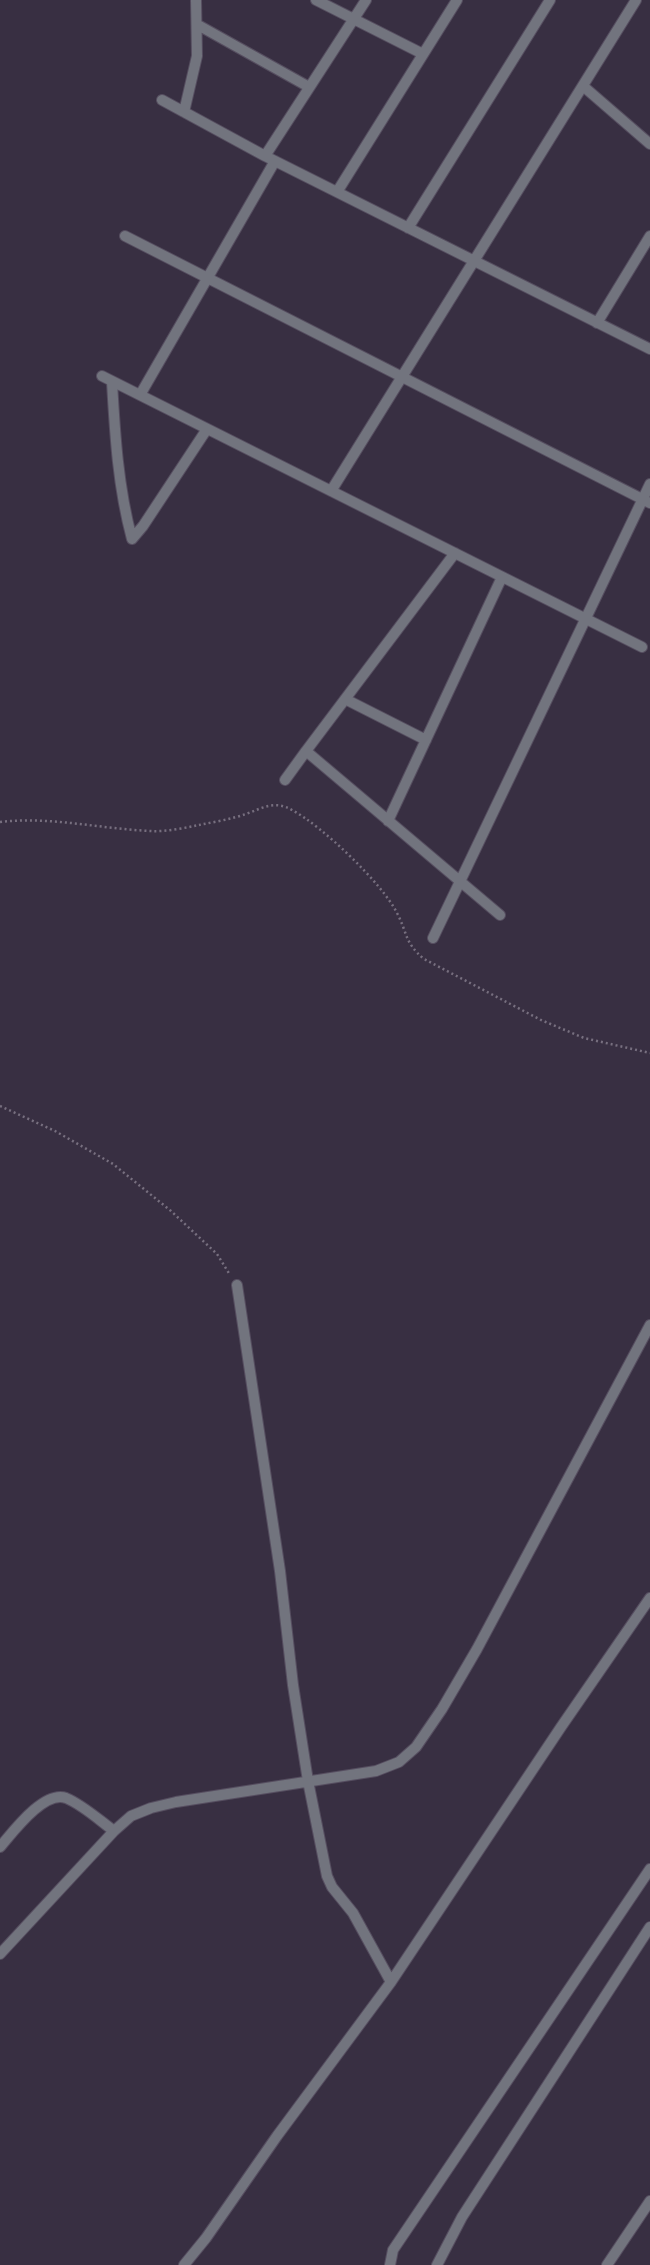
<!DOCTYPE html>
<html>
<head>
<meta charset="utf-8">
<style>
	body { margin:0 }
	canvas { display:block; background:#382f42 }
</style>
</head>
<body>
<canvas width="650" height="2265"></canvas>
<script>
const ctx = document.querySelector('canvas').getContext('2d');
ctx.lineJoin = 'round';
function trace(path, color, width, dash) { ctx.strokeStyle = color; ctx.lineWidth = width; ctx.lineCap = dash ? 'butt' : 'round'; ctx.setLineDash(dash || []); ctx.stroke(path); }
const path = new Path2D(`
	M0,822c51,-6 100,7 151,9 15,1 33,-3 48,-6 15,-3 33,-6 47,-11 16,-6 29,-14 46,-4 30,16 90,73 105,103 11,21 7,29 27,46l117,61 43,18 66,15
	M0,1106l55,25 58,33 58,47 46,43 13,21`);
const minor = new Path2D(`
	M316,0l107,54
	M366,0l-101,156 385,193
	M198,25l111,62
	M583,86l67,58
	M162,100l103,56
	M184,112l13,-56 -1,-56
	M337,192l120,-192
	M408,228l142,-228
	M125,236l525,267
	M597,323l53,-87
	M102,376l540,271
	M112,382c3,53 6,105 20,157l11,-13 64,-97
	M140,395l135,-234
	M331,491l305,-491
	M345,699l81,41
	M306,751l149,-198
	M285,780l21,-29 194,164
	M388,821l114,-244
	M433,938l217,-454
	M237,1285l43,286 13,114 15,96 19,95 5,11 21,26 38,69
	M0,1847c13,-15 44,-57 66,-49 17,7 33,22 48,33
	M0,1954l114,-123 17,-15 20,-8 25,-6 200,-31 23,-9 17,-15 26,-38 35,-60 173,-324
	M184,2265l22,-27 71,-102 114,-154 170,-255 89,-129
	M390,2265l3,-15 257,-381
	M437,2265l25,-48 188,-290
	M607,2265l43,-64`);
trace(minor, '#564e60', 12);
trace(path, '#776f7f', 2.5, [2, 3]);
trace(minor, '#72747e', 10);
</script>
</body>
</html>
